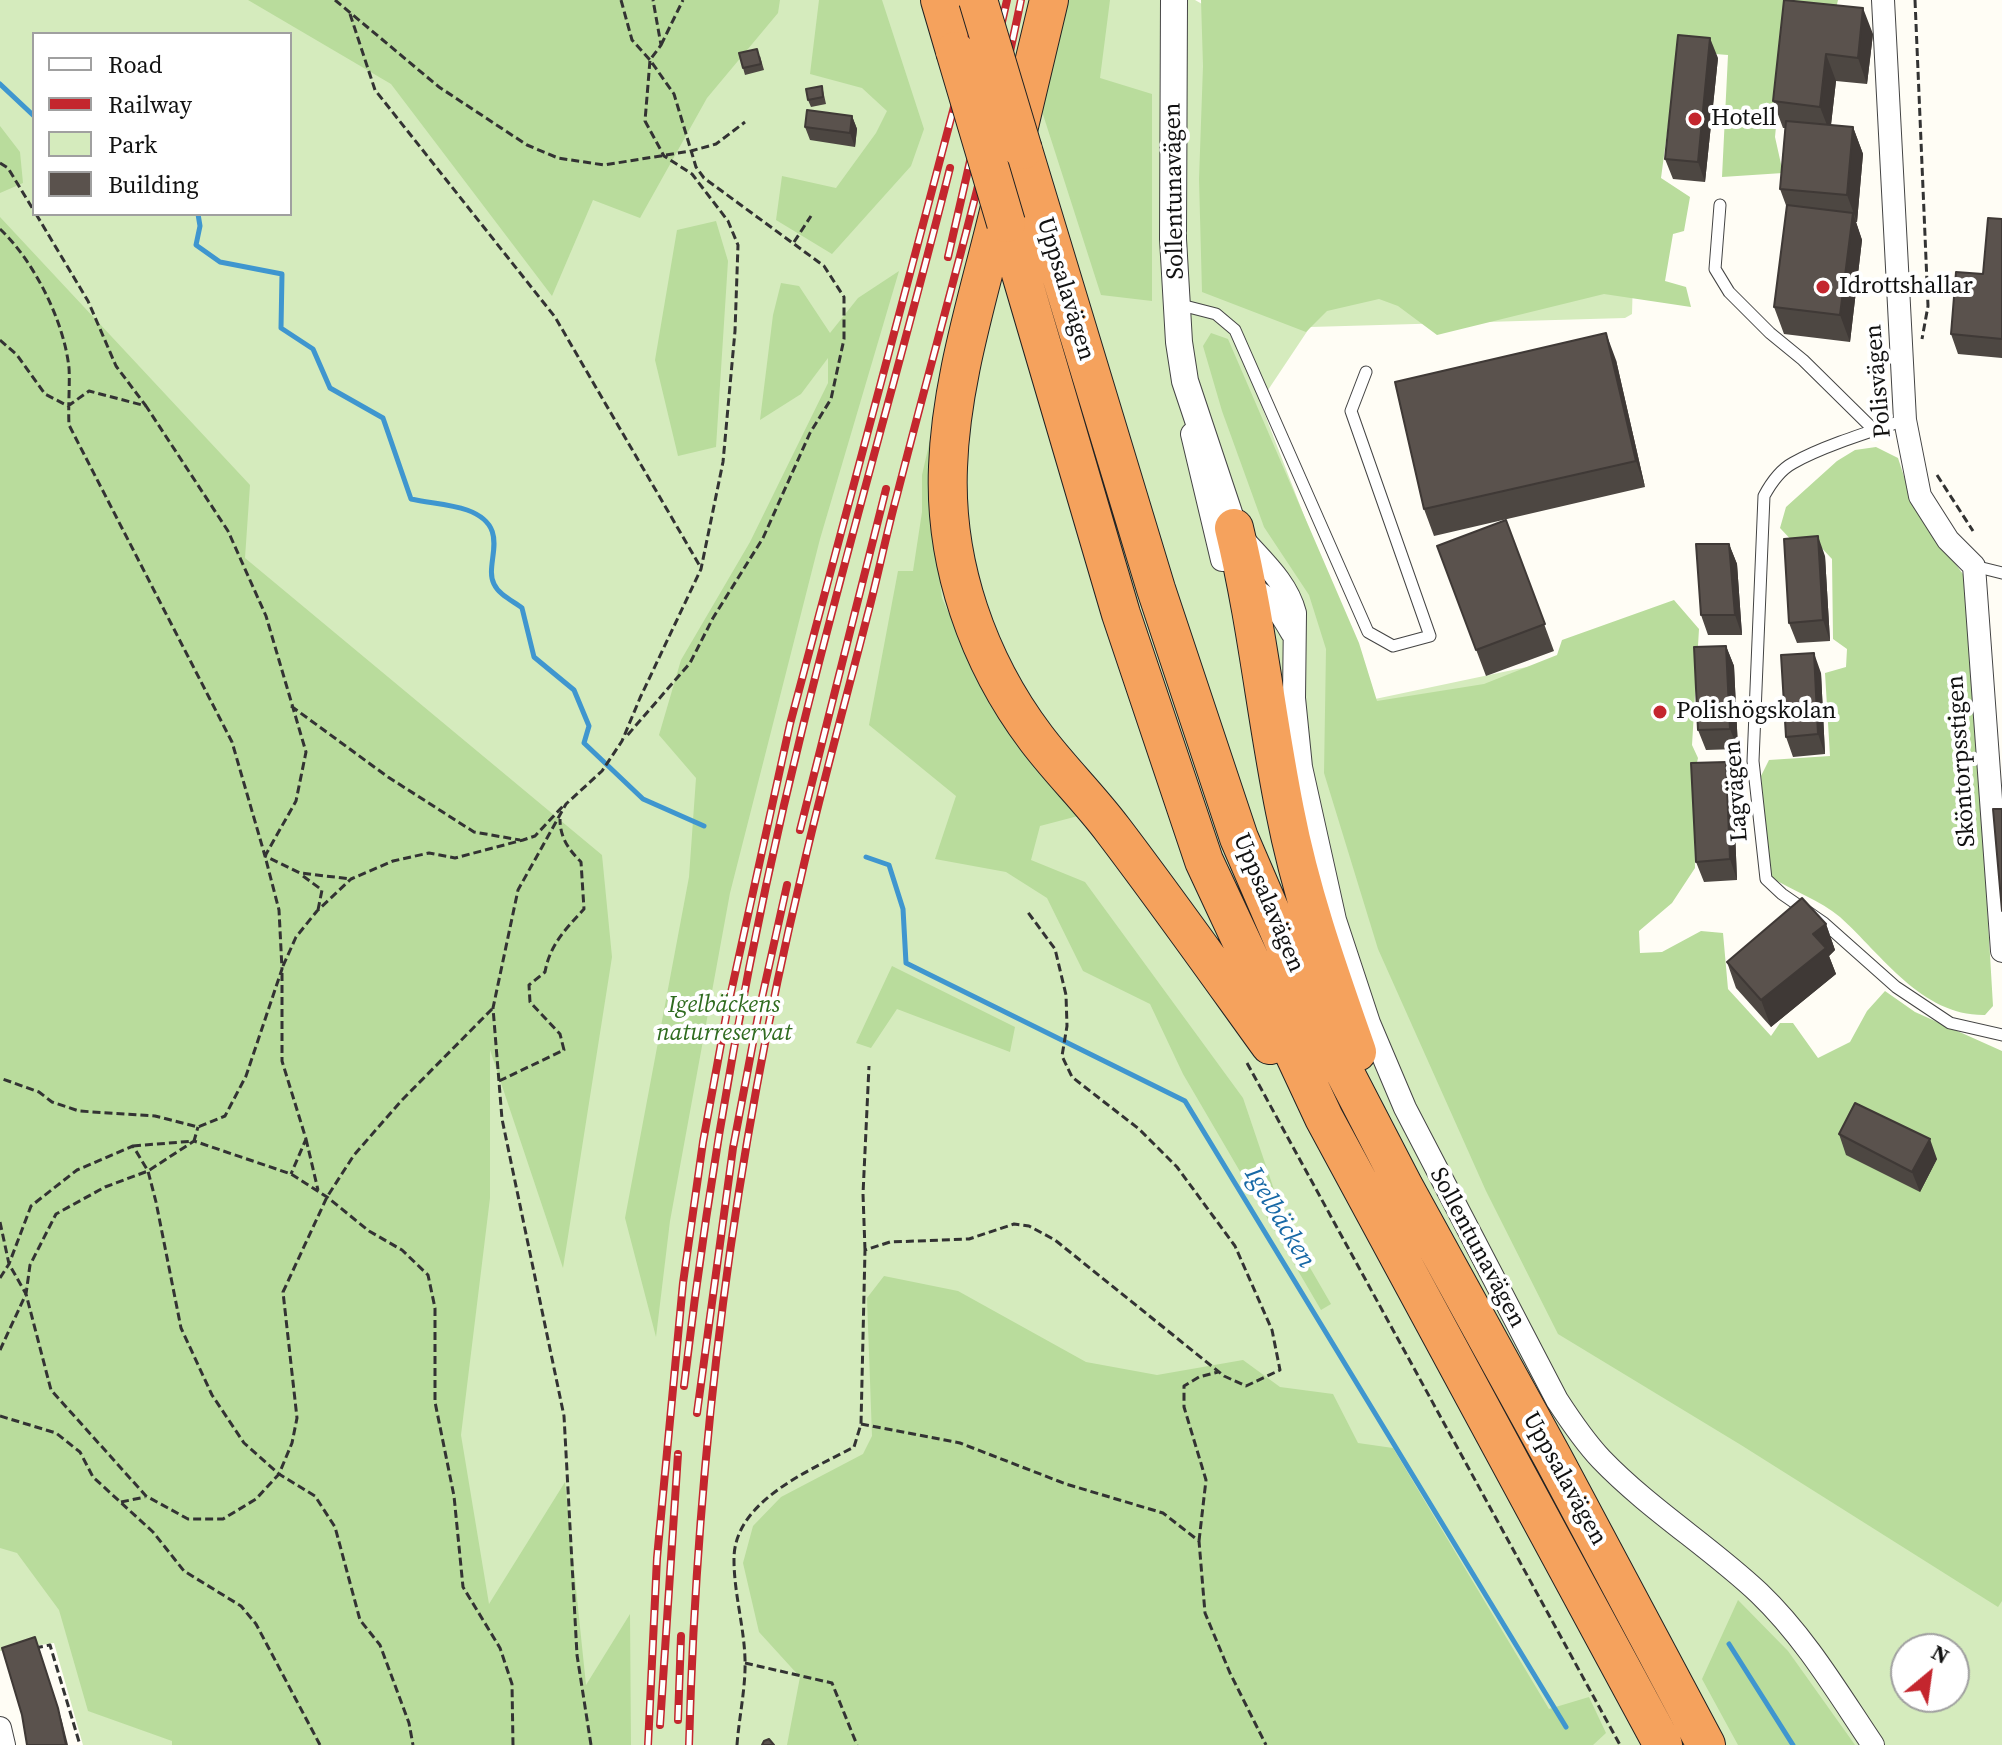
<!DOCTYPE html>
<html>
<head>
<meta charset="utf-8">
<style>
	body { margin:0 }
	#map { position:relative; width:2002px; height:1745px; overflow:hidden; background:#fffdf5; font-family:"Source Serif 4",serif }
	canvas { display:block }
	.legend { position:absolute; left:32px; top:32px; width:260px; height:184px; box-sizing:border-box; background:#fff; border:2px solid #a0a0a0; margin:0; padding:10px 14px; list-style:none; font-size:24px; color:#111 }
	.legend li { display:flex; align-items:center; gap:16px; height:40px }
	.legend b { width:40px; border:2px solid #a0a0a0 }
	.north { position:absolute; left:1890px; top:1633px; width:80px; height:80px; box-sizing:border-box; background:#fff; border:2px solid #a0a0a0; border-radius:50%; rotate:29deg; font-size:22px; font-weight:700; line-height:32px; text-align:center; color:#111 }
	.north::after { content:''; display:block; margin:auto; width:28px; height:36px; background:#c4262e; clip-path:polygon(50% 0,100% 100%,50% 72%,0 100%) }
</style>
</head>
<body>
<div id="map">
<canvas width="2002" height="1745"></canvas>
<ul class="legend">
<li><b style="height:10px;background:#fff"></b>Road</li>
<li><b style="height:10px;background:#c4262e"></b>Railway</li>
<li><b style="height:22px;background:#d5ebbd"></b>Park</li>
<li><b style="height:22px;background:#5a524d"></b>Building</li>
</ul>
<div class="north">N</div>
</div>
<script>
const ctx = document.querySelector('canvas').getContext('2d');
ctx.lineJoin = 'round';
function fill(path, color) { ctx.fillStyle = color; ctx.fill(path, 'evenodd'); }
function trace(path, color, width, dash) { ctx.strokeStyle = color; ctx.lineWidth = width; ctx.lineCap = dash ? 'butt' : 'round'; ctx.setLineDash(dash || []); ctx.stroke(path); }
function drawText(font, color, halo, rows, align = 'center') {
  ctx.font = font + ' "Source Serif 4",serif'; ctx.lineWidth = 8; ctx.setLineDash([]); ctx.textBaseline = 'middle'; ctx.strokeStyle = halo; ctx.fillStyle = color; for (const [text, x, y, turn = 0] of rows) {
    ctx.save(); ctx.translate(x, y); ctx.rotate((+turn || 0) * Math.PI / 180); ctx.textAlign = isNaN(turn) ? turn : align; if (halo) ctx.strokeText(text, 0, 0); ctx.fillText(text, 0, 0); ctx.restore();
  }
}
const green = new Path2D(`
	M0,0h1195l7,4 49,-4 388,57 -7,257 -7,4 -315,9 -50,75 115,297 280,-59 -31,274 21,55 357,218v558h-1919l-29,-102 -54,8zM34,34h256v180h-256zM1906,1649h48v48h-48z`);
const forest = new Path2D(`
	M248,0h532l-2,13 -71,85 -67,120 -47,-18 -41,96 -161,-212z
	M819,0h63l42,129 -13,37 -79,88 -56,-34 6,-44 54,12 40,-55 11,-22 -25,-23 -52,-14z
	M1060,0h50l-10,78 52,16v207l-51,-6 -62,-193z
	M1201,0h637l-6,26 -46,-3 -11,114 8,36 -61,4 6,-122 -50,-4 -17,127 29,19 -6,34 -11,3 -8,47 21,6 5,20 -87,-13 -167,41 -39,-29 -19,-7 -52,12 -21,21 -104,-40 -3,-113 4,-113z
	M0,126l20,26 3,31 -23,10z
	M0,217l250,268 -5,73 357,297 10,102 -49,311 -73,-218v148l-29,237 28,169 76,-122 21,203 44,-71 1,131h-459v-4l-84,-30 -29,-101 -42,-57 -17,-5z
	M716,221l12,40 -12,186 -38,9 -23,-96 22,-130z
	M899,271l-79,268 -90,354 -60,328 -14,116 -31,-119 64,-341 7,-99 -37,-43 22,-75 69,-118 78,-159v-25l-27,36 -41,26 13,-105 8,-32 18,3 31,47 28,-35z
	M1211,333l17,6 131,304 18,58 107,-17 73,-29 5,-15 112,-40 25,29 -7,116 6,13 -4,18 1,92 -23,35 -33,28 1,22 22,-1 39,-21 22,2 5,56 43,47 9,-13h13l25,35 32,-16 17,-31 18,-20 30,21 87,39v550l-4,6 -257,-162 -183,-111 -72,-143 -108,-242 -54,-176 2,-124 -17,-54 -45,-68 -42,-116 -19,-65z
	M930,440l3,4v81l9,73 31,69 105,149 -38,10 -9,34 54,22 158,216 44,130 44,76 -10,6 -138,-236 -33,-70 -67,-33 -36,-73 -41,-26 -71,-13 21,-63 -87,-71 29,-154h15l9,-59v-37z
	M1876,447l22,11 16,49 54,74 25,425 -8,9c-63,1 -102,-59 -145,-98 -19,-16 -48,-27 -70,-40l-9,-101 8,-16 61,-4 -5,-83 21,-6 1,-18 -14,-10 -1,-80 -15,-16 -22,1 -15,-16 6,-21 51,-46 18,-11z
	M892,966l123,61 -5,25 -113,-43 -26,39 -15,-5z
	M884,1276l74,15 128,71 71,13 86,-15 37,27 53,7 25,49 35,5 156,261 40,-12 17,36 -13,12h-806l13,-68 -41,-45 -16,-69 10,-37 28,-29 82,-43 9,-18 -5,-138z
	M1738,1600l50,51 67,94h-117l-36,-66z`);
const stream = new Path2D(`
	M0,84l34,32
	M198,214l2,12 -4,19 24,17 62,12 -1,54 32,21 17,39 53,30 28,81c18,4 39,5 56,11 47,17 16,53 27,74 5,11 19,17 28,24l12,49 40,33 15,36 -5,17 59,56 61,27
	M866,857l23,8 14,44 3,54 279,138 381,626
	M1729,1644l64,101`);
const path = new Path2D(`
	M335,0l104,87 88,58 31,13 46,7 87,-14 25,-7 29,-22
	M621,0l11,40 18,20 24,34 22,73 8,11 120,88 20,31v42l-13,60 -21,34 -47,105 -50,80 -23,45 -65,75
	M1915,0l13,306 -6,33
	M350,14l25,76 180,227 146,251
	M661,45l22,-45
	M0,163l8,5 26,43
	M36,214l52,87 28,65 30,40
	M0,229c34,32 64,92 69,139 1,16 -1,39 0,57l163,317 33,114 35,17 51,6
	M794,242l17,-26
	M0,340l17,15 28,39 23,12 21,-15 57,15 82,125 38,85 40,136 -10,49 -31,55 14,54 3,59 -36,107 -21,40 -27,11 -43,-11 -76,-5 -27,-9 -13,-10 -39,-14
	M1937,475l36,56
	M291,706l97,71 86,55 46,8
	M303,876l19,14 -4,20
	M283,966l13,-29 21,-26 34,-32 42,-18 36,-8 26,5 68,-18 12,-4 28,-30
	M282,973v88l24,78 -15,35
	M1247,1063l373,682
	M499,1081l65,-31 -4,-16 -30,-32 -1,-17 16,-13c5,-28 21,-43 39,-63l-3,-47c-13,-13 -21,-25 -21,-43
	M306,1139l12,51
	M133,1146l61,-5 4,-14
	M0,1222l9,42 17,30 25,96 95,106 42,23h35l33,-20 23,-25 13,-31 5,-25 -14,-126 44,-95 27,-42 48,-55 91,-92
	M865,1250l-2,-56 6,-128
	M0,1278l9,-14 22,-58 46,-36 56,-24 15,25 8,31 25,126 31,67 32,48 35,31 36,22 20,31 25,93 20,25 29,78 4,22
	M0,1350l26,-56 4,-29 26,-51 49,-27 43,-16 46,-30 97,33 36,23 42,34 33,19 26,25 7,33v94l19,94 9,91 37,61 12,36 1,61
	M0,1416l56,17 24,19 13,25 60,55 31,39 57,35 15,18 64,121
	M861,1424l99,19 106,41 97,29 36,28 6,72 25,60 36,72
	M121,1502l24,-5
	M1199,1541l7,-61 -22,-73v-21l15,-9 19,-5
	M35,1648l15,-3 30,100
	M745,1663l87,20 25,62
	M591,1745l-14,-90 -13,-239 -62,-297 -9,-111 25,-118 48,-86 36,-33 20,-30 18,-43 61,-129 22,-107 12,-131 3,-86 -10,-24 -36,-47 -28,-18 -19,-35 5,-61 11,-15 -8,-45
	M737,1745c2,-28 9,-58 8,-86 -1,-33 -11,-66 -11,-99 -1,-59 77,-90 120,-113l7,-23 4,-174 25,-8 79,-3 45,-15 15,2 26,14 169,136 22,10 34,-16 -8,-40 -37,-84 -58,-79 -38,-38 -67,-52 -10,-21 5,-30 -1,-31 -11,-46 -28,-38`);
const service = new Path2D(`
	M1720,205l-5,64 14,23 41,41 33,27 71,70
	M1177,304l39,10 19,16 133,302 25,14 37,-10 -79,-225 15,-39
	M1905,420c-33,11 -82,26 -112,43 -13,7 -22,20 -29,33l-11,265 13,118 16,15 42,29 72,64 54,36 52,12
	M1974,566l28,7`);
const minor = new Path2D(`
	M1883,0l22,420 15,76 28,44 26,26 28,385
	M1192,434l30,126
	M1241,537c21,24 46,45 54,76l-1,85 7,69 34,153 34,103 36,85 152,292c13,20 27,41 44,59 48,50 108,87 158,134 46,44 79,100 114,152
	M1246,584c25,15 32,24 46,49
	M0,1728l4,17`);
const tertiary = new Path2D(`
	M1174,0l-1,239 6,103 6,39 49,147`);
const motorway = new Path2D(`
	M940,0l15,51
	M1015,143l34,-143
	M1023,150l133,439 83,249 78,181 87,168 149,271 153,287
	M1000,207c-20,85 -49,172 -52,260 -4,97 30,194 88,271 24,32 53,60 77,92 54,71 105,143 157,215
	M1006,223l115,391 83,247 120,257 339,627
	M1234,528c23,94 32,189 51,283 16,83 44,161 72,241`);
const rail = new Path2D(`
	M948,257l59,-257
	M800,830l86,-341
	M684,1386c26,-223 65,-443 119,-660 46,-187 100,-371 147,-558
	M697,1413l36,-265 26,-137 28,-126
	M678,1720l3,-84
	M660,1725l18,-271
	M648,1745l9,-187 26,-275 20,-141 25,-136 62,-282 127,-477 51,-193 11,-54
	M689,1745c8,-292 44,-584 112,-868 20,-88 44,-174 66,-260 11,-41 19,-82 30,-122 42,-165 90,-328 124,-495`);
const motorwayBridge = new Path2D(`
	M978,0l45,150
	M955,51l51,172`);
const wall = new Path2D(`
	M1784,0l89,34 -6,50 -31,-3 -5,44 22,2 10,27 -6,68h-1l6,18 -12,102 -66,-8 -10,-27 13,-99 -7,-19 5,-61h-2l-10,-27z
	M760,56l4,14 -19,5 -2,-7z
	M1718,58l-13,124 -32,-3 -8,-20z
	M822,86l4,18 -15,3 -3,-7z
	M852,116l5,13 -2,18 -45,-7 -5,-13z
	M2002,219v139l-44,-4 -7,-20 32,-60z
	M1616,360l29,127 -211,49 -10,-27z
	M1506,520l48,131 -68,25 -49,-130z
	M1729,544l8,20 5,71h-34l-7,-20z
	M1825,556l5,85 -33,2 -8,-20z
	M1726,646l8,20 4,83 -32,1 -8,-20z
	M1821,673l4,81 -32,3 -7,-20z
	M1733,782l4,98 -33,2 -8,-20z
	M1826,924l9,26 -6,6 7,18 -65,53 -35,-39 -9,-26z
	M1839,1134l98,25 -17,33 -74,-37z`);
const shadedWall = new Path2D(`
	M1863,8l10,26 -6,50 -9,-26z
	M1710,38l8,20 -13,124 -7,-20z
	M1826,54l10,27 -6,52 -10,-26z
	M852,116l5,13 -2,18 -5,-14z
	M1853,127l10,27 -6,68 -10,-27z
	M1853,213l9,27 -12,102 -10,-27z
	M1606,333l10,27 29,127 -9,-26z
	M1818,536l7,20 5,85 -7,-21z
	M1729,544l8,20 5,71 -7,-20z
	M1726,646l8,20 4,83 -8,-20z
	M1814,653l7,20 4,81 -7,-20z
	M1726,762l7,20 4,98 -7,-21z
	M1826,924l9,26 -6,6 7,18 -65,53 -10,-27 52,-66z
	M1930,1139l7,20 -17,33 -8,-20z
	M35,1637l27,84 6,24h-2z`);
const building = new Path2D(`
	M1784,0l79,8 -5,50 -32,-4 -6,53 -47,-6z
	M1678,35l32,3 -12,124 -33,-3z
	M757,49l4,15 -18,4 -4,-15z
	M822,86l1,11 -15,3 -2,-11z
	M807,110l45,6 -2,17 -45,-6z
	M1786,121l67,6 -6,68 -67,-6z
	M1787,205l66,8 -13,102 -66,-8z
	M1988,218l14,1v120l-51,-5 5,-62 27,2z
	M1606,333l30,128 -212,48 -29,-127z
	M1506,520l39,104 -69,26 -39,-104z
	M1818,536l5,84 -34,3 -5,-84z
	M1696,544h33l6,71h-34z
	M1726,646l4,83 -32,1 -4,-83z
	M1814,653l4,81 -32,3 -5,-82z
	M1726,762l4,97 -34,3 -5,-99z
	M1993,809h9v102z
	M1802,898l24,26 -13,10 13,14 -65,52 -34,-38z
	M1855,1103l75,36 -18,33 -73,-38z
	M35,1637l23,71 8,37h-39l-5,-30 -20,-67z
	M769,1739l5,6h-12l2,-4z`);
const markers = [
	[1695,119,8,"#c4262e"],
	[1823,287,8,"#c4262e"],
	[1660,712,8,"#c4262e"]
];
const poiNames = [
	["Hotell",1711,119],
	["Idrottshallar",1839,287],
	["Polishögskolan",1676,712]
];
const streetNames = [
	["Sollentunavägen",1175,191,-91],
	["Uppsalavägen",1065,289,73],
	["Polisvägen",1879,381,-95],
	["Sköntorpsstigen",1962,761,-94],
	["Lagvägen",1737,791,-94],
	["Uppsalavägen",1268,903,67],
	["Sollentunavägen",1477,1248,62],
	["Uppsalavägen",1564,1479,61]
];
const parkNames = [
	["Igelbäckens",724,1006],
	["naturreservat",724,1034]
];
const waterNames = [
	["Igelbäcken",1279,1218,59]
];
fill(green, '#d5ebbd');
fill(forest, '#b9dc9c');
trace(stream, '#3f96cf', 5);
trace(service, '#444', 13);
trace(minor, '#444', 24);
trace(tertiary, '#444', 28);
trace(motorway, '#222', 40);
trace(path, '#333', 3, [8, 4]);
trace(service, '#fff', 11);
trace(minor, '#fff', 22);
trace(tertiary, '#fff', 26);
trace(motorway, '#f5a25d', 38);
trace(rail, '#c4262e', 8);
trace(rail, '#fff', 5, [15]);
trace(motorwayBridge, '#222', 40, []);
trace(motorwayBridge, '#f5a25d', 38);
fill(wall, '#4d4742');
fill(shadedWall, '#3f3936');
fill(building, '#5a524d');
trace(building, '#3f3936', 2);
for (const [x, y, r, color] of markers) { const dot = new Path2D(); dot.arc(x, y, r, 0, 2 * Math.PI); ctx.fillStyle = color; ctx.fill(dot); trace(dot, '#fff', 3); }
drawText('24px', '#111', '#fff', poiNames, 'left');
drawText('24px', '#111', '#fff', streetNames);
drawText('italic 24px', '#2f6b1f', '#fff', parkNames);
drawText('italic 26px', '#1768a6', '#fff', waterNames);
</script>
</body>
</html>
